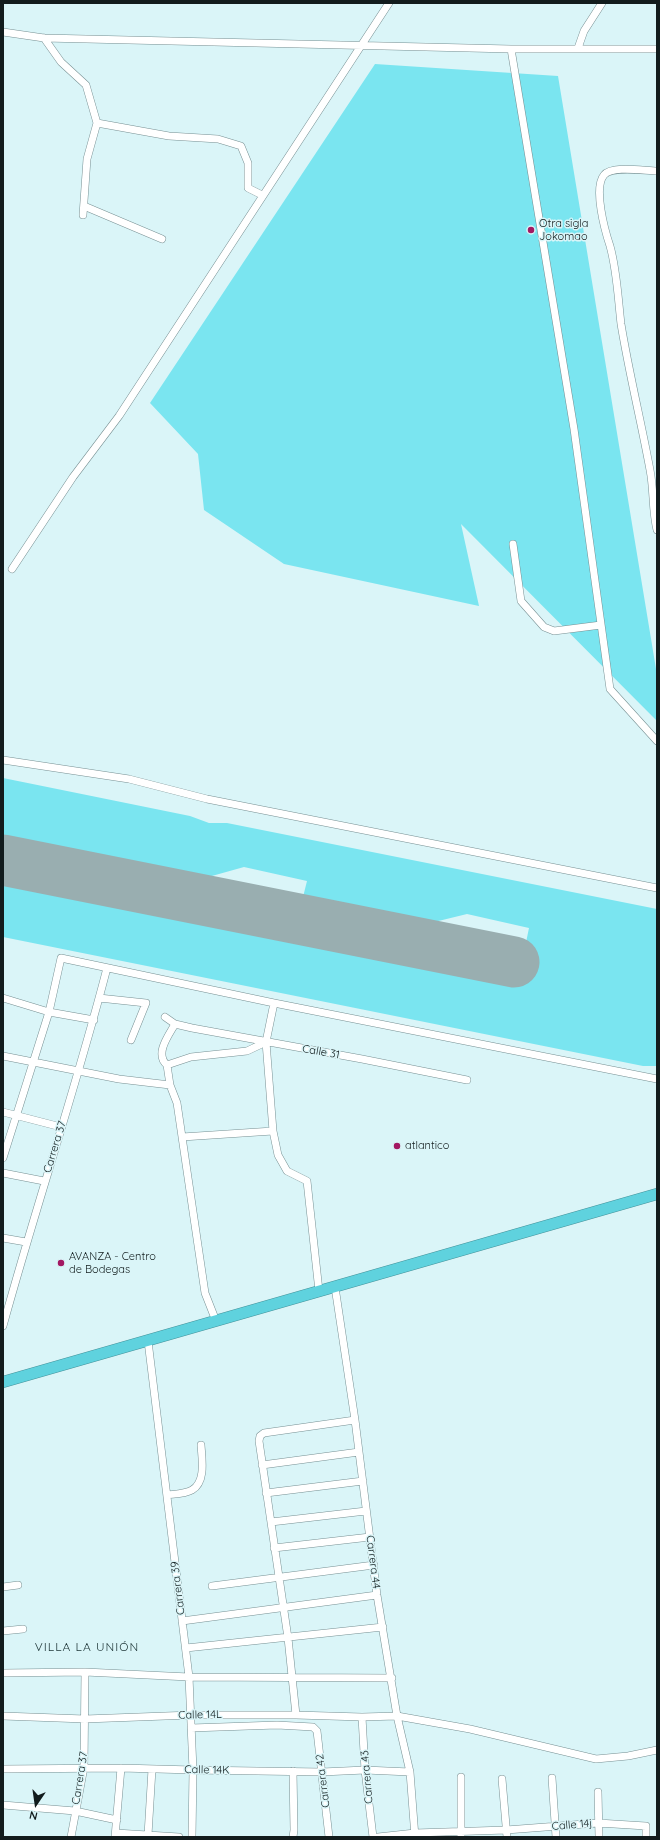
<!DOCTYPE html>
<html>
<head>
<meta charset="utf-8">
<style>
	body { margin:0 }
	#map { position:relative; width:660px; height:1840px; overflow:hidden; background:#daf5f8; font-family:Quicksand,sans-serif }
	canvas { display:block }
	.frame { position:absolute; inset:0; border:4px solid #121c1d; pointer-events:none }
	.north { position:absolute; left:16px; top:1784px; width:40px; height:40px; -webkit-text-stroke:3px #daf5f8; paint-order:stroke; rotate:193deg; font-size:11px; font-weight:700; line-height:16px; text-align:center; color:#121c1d }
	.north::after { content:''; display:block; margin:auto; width:14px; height:18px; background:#121c1d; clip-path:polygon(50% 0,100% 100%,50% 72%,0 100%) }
</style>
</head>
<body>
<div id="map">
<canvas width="660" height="1840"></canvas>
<div class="frame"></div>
<div class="north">N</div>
</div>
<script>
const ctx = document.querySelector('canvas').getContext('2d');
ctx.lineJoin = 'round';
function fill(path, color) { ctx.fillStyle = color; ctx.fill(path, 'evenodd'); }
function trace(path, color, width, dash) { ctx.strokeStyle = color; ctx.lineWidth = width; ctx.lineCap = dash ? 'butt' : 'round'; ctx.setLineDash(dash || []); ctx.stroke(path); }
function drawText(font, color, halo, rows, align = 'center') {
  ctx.font = font + ' Quicksand,sans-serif'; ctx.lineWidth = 3; ctx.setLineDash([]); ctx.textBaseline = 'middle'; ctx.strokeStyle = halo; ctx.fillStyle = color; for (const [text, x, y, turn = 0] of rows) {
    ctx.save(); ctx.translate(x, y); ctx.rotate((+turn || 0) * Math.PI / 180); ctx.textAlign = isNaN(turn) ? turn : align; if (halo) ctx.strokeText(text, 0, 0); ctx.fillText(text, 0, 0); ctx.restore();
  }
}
const green = new Path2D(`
	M375,64l183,12 99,599v46l-196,-197 18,82 -195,-42 -80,-54 -6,-56 -48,-51z
	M3,778l187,38 19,7h18l430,86v157h-14l-640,-129v-59l515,103 11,-53 -62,-14 -49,12 -116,-25 5,-20 -63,-14 -50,14 -191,-38z`);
const runway = new Path2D(`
	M3,860l511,102`);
const minor = new Path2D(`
	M3,32l41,6 467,11h146
	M44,38l17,24 25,23 11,38 -10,36 -4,56
	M578,48l6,-17 18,-28
	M511,49l63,380 36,260 47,52
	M97,123l72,13 49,3 23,7 7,17v25l14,7
	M657,171c-12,0 -45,-6 -53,4 -11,13 1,56 6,71 7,25 8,52 11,78 8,49 20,97 29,146 4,20 2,40 7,60
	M84,206l78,33
	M513,544l8,57 23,26 10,4 47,-6
	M12,569l61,-92 46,-61 270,-413
	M3,760l126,19 78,20 450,89
	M3,998l46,14 45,8
	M99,998l47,5 -15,37
	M274,1003l-8,39 7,89 5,24 9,16 20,10 12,110
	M165,1017l10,7 17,4 170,31 105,21
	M3,1056l116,23 51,6
	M167,1065l3,20 7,18 28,190 11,28
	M167,1065l24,-8 56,-6 19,-9
	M167,1065c-13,-11 2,-30 8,-41
	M3,1112l58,15
	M182,1137l91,-6
	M3,1158l46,-146 12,-54 213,45 383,76
	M3,1173l41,8
	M3,1238l23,4
	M335,1287l20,133 22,175 20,121 13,56 5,65
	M3,1326c33,-120 73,-238 104,-358
	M148,1341l41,336 4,93 -1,67
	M262,1465l97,-13
	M266,1493l97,-12
	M167,1495c7,-1 18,-1 25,-5 14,-8 10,-31 9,-45
	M271,1522l95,-11
	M274,1548l96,-11
	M212,1586l162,-21
	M3,1587l15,-2
	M182,1621l195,-26
	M3,1631l20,-2
	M186,1648l197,-21
	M3,1673l82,-1 104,5 203,1
	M296,1715l-8,-77 -29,-197 1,-5 4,-3 91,-13
	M3,1716l82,3 107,-4h104l66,2 35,-1 73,13 126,30 32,-3 29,-6
	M362,1717l3,53 8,67
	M191,1728l86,-3 36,2 4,4 12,106
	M3,1769l118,-1 72,2 129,2 43,-2 45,2
	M461,1777v60
	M552,1778l4,59
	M502,1779l5,58
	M598,1792l1,45
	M3,1805l72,6 42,9
	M116,1833l63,4
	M148,1835l4,-66
	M71,1837l13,-70 1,-95
	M115,1837l6,-69
	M293,1837l1,-7 -1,-59
	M378,1837l37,-4 91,-3 92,-7 48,3v11`);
const highway = new Path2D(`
	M3,1382l654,-188`);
const markers = [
	[531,230,4,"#a21862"],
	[397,1146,4,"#a21862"],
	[61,1263,4,"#a21862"]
];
const poiNames = [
	["Otra sigla",539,224],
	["Jokomao",539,237],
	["atlantico",405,1146],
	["AVANZA - Centro",69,1257],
	["de Bodegas",69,1270]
];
const streetNames = [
	["Calle 31",321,1052,10],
	["Carrera 37",55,1147,-73],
	["Carrera 44",373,1562,83],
	["Carrera 39",178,1588,-97],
	["Calle 14L",200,1715,-1],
	["Calle 14K",207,1770,1],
	["Carrera 43",367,1777,-95],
	["Carrera 37",80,1778,-81],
	["Carrera 42",323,1781,-97],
	["Calle 14j",572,1825,-5]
];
const neighbourhoodNames = [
	["VILLA LA UNIÓN",87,1647]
];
fill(green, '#7ae5f0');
trace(runway, '#99aeb0', 51);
trace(minor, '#779093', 8);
trace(highway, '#44929a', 12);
trace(minor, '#fff', 7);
trace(highway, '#5fd2de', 11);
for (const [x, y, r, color] of markers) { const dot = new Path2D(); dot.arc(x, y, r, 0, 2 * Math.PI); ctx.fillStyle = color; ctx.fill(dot); trace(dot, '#daf5f8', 1.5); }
drawText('11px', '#121c1d', '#daf5f8', poiNames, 'left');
drawText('11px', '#121c1d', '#daf5f8', streetNames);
ctx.letterSpacing = '1px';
drawText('12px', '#1b3234', '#daf5f8', neighbourhoodNames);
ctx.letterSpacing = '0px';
</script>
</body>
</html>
